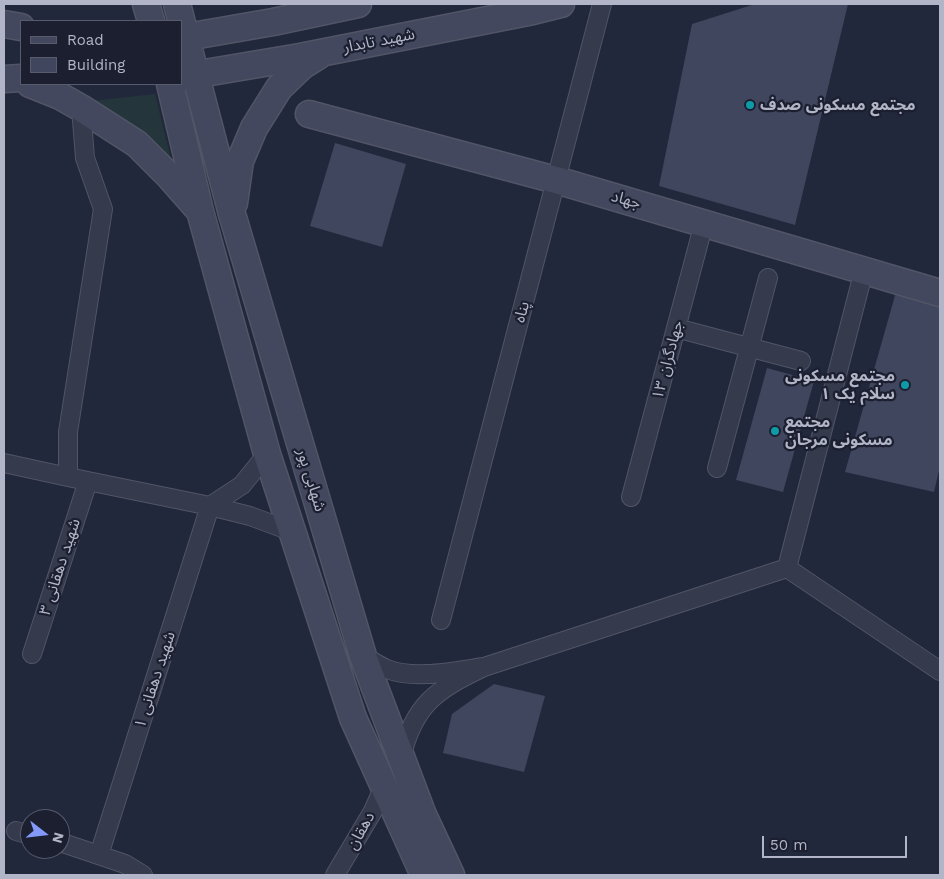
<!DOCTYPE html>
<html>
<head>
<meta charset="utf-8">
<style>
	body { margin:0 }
	#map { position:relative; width:944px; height:879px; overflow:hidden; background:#22283b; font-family:"Work Sans",sans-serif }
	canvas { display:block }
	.frame { position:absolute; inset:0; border:5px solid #b1b5c7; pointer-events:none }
	.legend { position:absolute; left:20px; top:20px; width:162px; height:65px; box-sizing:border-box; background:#1b1f30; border:1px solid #575b6c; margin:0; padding:6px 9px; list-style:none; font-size:15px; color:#b1b5c7 }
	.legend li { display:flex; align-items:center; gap:10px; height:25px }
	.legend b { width:25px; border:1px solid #575b6c }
	.north { position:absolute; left:20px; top:809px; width:50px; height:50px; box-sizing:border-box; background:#1b1f30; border:1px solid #575b6c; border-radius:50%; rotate:106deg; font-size:14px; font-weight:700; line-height:20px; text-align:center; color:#b1b5c7 }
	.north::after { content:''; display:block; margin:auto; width:18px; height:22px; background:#8399fa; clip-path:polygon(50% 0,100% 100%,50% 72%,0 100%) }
	.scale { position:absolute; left:762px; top:836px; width:145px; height:22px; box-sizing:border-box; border:2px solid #b1b5c7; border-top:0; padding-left:6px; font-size:15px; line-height:18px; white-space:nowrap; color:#b1b5c7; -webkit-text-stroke:4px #1b1f30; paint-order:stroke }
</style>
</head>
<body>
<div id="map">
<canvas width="944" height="879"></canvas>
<div class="frame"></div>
<ul class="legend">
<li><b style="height:6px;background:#43485f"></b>Road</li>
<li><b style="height:14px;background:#40465e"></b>Building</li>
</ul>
<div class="north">N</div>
<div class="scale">50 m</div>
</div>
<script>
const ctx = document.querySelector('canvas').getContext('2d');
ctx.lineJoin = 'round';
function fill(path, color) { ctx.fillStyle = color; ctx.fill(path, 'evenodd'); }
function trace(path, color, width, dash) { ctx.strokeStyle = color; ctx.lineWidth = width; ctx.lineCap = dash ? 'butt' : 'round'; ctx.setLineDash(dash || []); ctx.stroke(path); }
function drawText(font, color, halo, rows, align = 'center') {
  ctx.font = font + ' "Work Sans","Noto Sans Arabic",sans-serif'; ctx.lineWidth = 4.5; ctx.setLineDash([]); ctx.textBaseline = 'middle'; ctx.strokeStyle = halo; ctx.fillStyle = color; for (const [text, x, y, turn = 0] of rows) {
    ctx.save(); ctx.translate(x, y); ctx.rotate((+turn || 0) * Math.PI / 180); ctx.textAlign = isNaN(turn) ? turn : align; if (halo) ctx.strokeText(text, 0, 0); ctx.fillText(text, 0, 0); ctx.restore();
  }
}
const green = new Path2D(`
	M155,94l16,65 -42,-36 -38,-22z`);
const building = new Path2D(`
	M755,4h93l-53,221 -136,-39 33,-162z
	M335,143l71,21 -24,83 -72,-21z
	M896,292l44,11v163l-6,26 -89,-20z
	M767,368l47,13 -31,111 -47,-12z
	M494,684l51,12 -21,76 -81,-19 9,-39z`);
const street = new Path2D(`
	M676,328l125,33
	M4,463l64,14 142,29 40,10 43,16
	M717,468l51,-190
	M68,477v-45l35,-223 -18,-51 -4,-50
	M631,497l73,-274
	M210,506l32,-21 25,-31
	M787,568l77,-298
	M787,568l153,103
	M441,620l161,-616
	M32,654l56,-173
	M363,656c8,4 16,10 24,13 28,11 68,2 97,-2 -48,23 -70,37 -83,91
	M484,667l303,-99
	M16,831l14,4
	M60,842l65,22 18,11
	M99,855l111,-349
	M335,875l38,-64 11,-25`);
const secondary = new Path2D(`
	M146,4l5,17
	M177,4l55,210 131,442 60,159 28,60
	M4,24l17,3
	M181,38l92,-16 85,-18
	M181,77l119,-20 233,-46 28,-7
	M4,79l17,-1
	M30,84l30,12 21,12 56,36 31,31 30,34
	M170,84l30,127 67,243 86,264 71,157
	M309,114l247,66 384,113
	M234,203l6,-42 14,-33 25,-40 23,-22 16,-10`);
const markers = [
	[750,105,5,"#0f9aa8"],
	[905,385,5,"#0f9aa8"],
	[775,431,5,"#0f9aa8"]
];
const streetNames = [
	["شهید تابدار",379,41,-11],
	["جهاد",626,200,16],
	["پناه",522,312,-75],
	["جهادگران ۱۳",668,360,-75],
	["شهابی پور",311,480,73],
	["شهید دهقانی ۳",60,567,-72],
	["شهید دهقانی ۱",155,680,-72],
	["دهقان",361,831,-61]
];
const poiNames = [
	["مجتمع مسکونی صدف",760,105],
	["مجتمع مسکونی",895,376,"right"],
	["سلام یک ۱",895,394,"right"],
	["مجتمع",785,422],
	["مسکونی مرجان",785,440]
];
fill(green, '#24353c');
fill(building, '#40465e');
trace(street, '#515566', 20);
trace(secondary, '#515566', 29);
trace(street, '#353a4c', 18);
trace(secondary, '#43485f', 26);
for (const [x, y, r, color] of markers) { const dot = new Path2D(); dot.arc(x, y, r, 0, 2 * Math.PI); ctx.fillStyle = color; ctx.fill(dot); trace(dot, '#1b1f30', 2); }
drawText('16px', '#b1b5c7', '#1b1f30', streetNames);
drawText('bold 16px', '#b1b5c7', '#1b1f30', poiNames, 'left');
</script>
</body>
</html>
